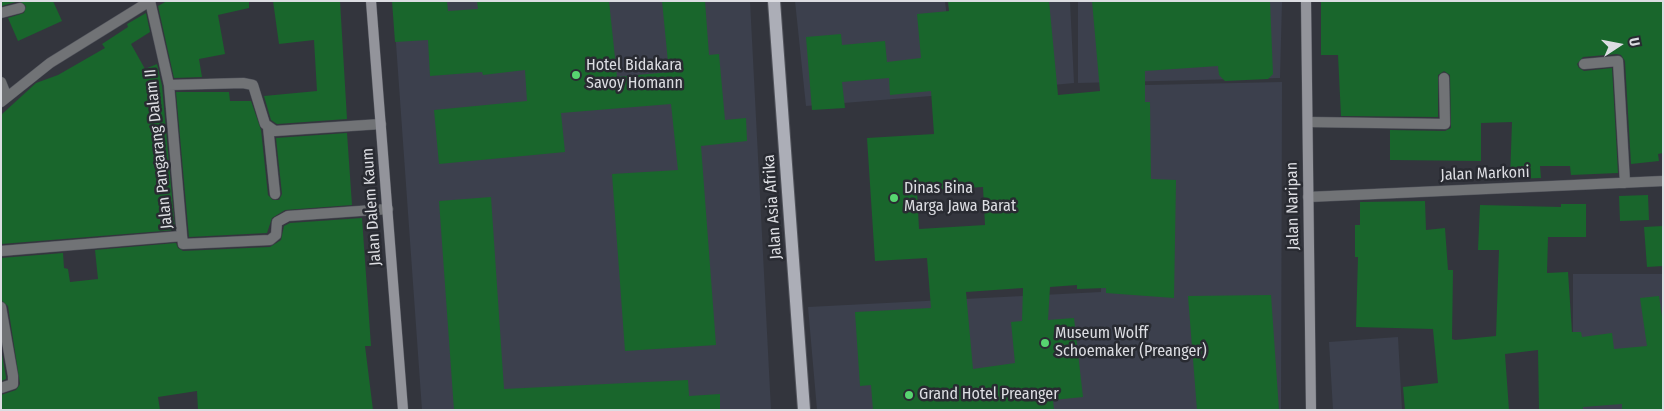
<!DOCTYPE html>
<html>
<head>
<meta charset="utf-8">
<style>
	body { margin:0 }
	#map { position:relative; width:1664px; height:411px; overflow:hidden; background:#33353d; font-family:"Fira Sans Condensed",sans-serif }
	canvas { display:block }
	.frame { position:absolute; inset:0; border:2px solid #dcdde2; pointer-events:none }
	.north { position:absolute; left:1594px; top:20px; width:50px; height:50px; -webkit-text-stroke:4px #292b32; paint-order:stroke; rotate:79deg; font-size:14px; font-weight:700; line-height:20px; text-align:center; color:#dcdde2 }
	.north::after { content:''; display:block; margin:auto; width:18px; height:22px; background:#dcdde2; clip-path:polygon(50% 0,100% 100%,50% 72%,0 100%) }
</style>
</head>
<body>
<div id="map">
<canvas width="1664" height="411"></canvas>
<div class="frame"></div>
<div class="north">U</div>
</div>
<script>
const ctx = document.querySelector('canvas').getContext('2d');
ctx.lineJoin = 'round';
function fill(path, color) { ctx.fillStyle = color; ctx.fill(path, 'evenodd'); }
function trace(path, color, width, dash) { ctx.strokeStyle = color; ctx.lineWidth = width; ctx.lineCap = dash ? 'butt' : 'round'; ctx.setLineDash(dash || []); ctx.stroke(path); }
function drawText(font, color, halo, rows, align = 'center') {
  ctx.font = font + ' "Fira Sans Condensed",sans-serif'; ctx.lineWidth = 5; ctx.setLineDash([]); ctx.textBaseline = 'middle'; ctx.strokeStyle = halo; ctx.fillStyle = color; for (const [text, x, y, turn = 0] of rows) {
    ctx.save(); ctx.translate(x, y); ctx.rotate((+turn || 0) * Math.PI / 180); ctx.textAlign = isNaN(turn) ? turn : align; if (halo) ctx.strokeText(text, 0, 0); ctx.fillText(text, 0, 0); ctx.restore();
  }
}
const built = new Path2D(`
	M393,1h357l21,409h-349z
	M795,1h150l11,93 -150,12z
	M948,1h122l4,82 -114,11z
	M1078,1h204l-2,77 -202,5z
	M1282,82l-1,328h-464l-9,-103 293,-15 1,-206z
	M1573,274h90v136h-83l-7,-73z
	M1398,337l4,73h-69l-4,-68z`);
const building = new Path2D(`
	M1,1h52l9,20 -44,20 -10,-23 16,-5 2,-7 -7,-5 -17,5z
	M167,1h82v7l-31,7 7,39 -26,5 3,18 -28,1 -16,-72z
	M273,1h67l7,118 -70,5 -6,-4 -7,-24 53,-5 -3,-51 -35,4z
	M392,1h55l1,10 30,-2 -1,-8h132l8,76 52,-5 -7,-71h43l4,54 10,-1 6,66 21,-2 1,23 -46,5 15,199 -91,6 -13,-177 66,-4 -7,-66 -110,9 4,39 -126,12 -5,-54 93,-9 -2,-31 -42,5 -1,-3 -52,4 -2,-36 -33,2z
	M948,1h101l9,94 42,-4 -8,-90h178l3,73 -5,5 -43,2 -6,-6 -1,-9 -73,5v31h5l1,77 25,1 -2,118 -68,-5v-5l-29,1v-4l-27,2 -2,33 26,-2 9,79 -30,3 1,10h-181l-2,-25 -11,1 -5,-74 76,-4 -4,-50 -52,3 -8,-123 67,-4 -3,-43 -41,4 -1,-17 -47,4 3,26 -33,2 -6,-73 35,-3 1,11 43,-4 2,21 34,-4 -4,-44 32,-3zM983,187l2,38 -66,4 -2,-38zM1023,288l-1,33 -11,1 4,41 -42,6 -7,-77z
	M1321,1h342v152l-5,1 1,7 -28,3 -6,-103 -4,-6 -4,-1 -34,3 -6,7 2,4 5,3 28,-3 6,105 -47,2 -1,-9h-30l1,12 -31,1 2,-57 -31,1v38l-91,-1v-30l55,1 6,-3 -1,-53 -6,-4 -6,4v42l-97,-1 -3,-61h-17z
	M146,13l4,19 -19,12 14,25 12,-5 5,22 13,144 -174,14v-129l35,-32 22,-8 47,-27 -3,-4 26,-17 -1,-3z
	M176,92h53l1,9h21l10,29 7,65 5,5h6l3,-6 -6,-56 71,-5 5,72 -67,5 -13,8 -5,15 -78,4z
	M1648,195l1,25 -29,1 -1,-25z
	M491,197l13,192 184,-9 1,16 31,-2v16h-266l-15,-209z
	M1425,201l1,29 19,-2 3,42h5l-1,69 3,1 41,-4 3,-86h-21l2,-45 81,2v-3h25v33h-38l-1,36 21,-1 4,60h9l1,5 30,-4 2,16 33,-3 -7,-48 19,-2 4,27v87h-41v-6l-39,3v3h-44l-1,-60 -33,4 4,56h-104l-2,-23 35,-4 -5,-54 -77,-2 2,-70h-3v-32h5v-23z
	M362,218l9,128h-6l8,64h-175l-1,-19 -39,6 2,13h-159v-15l15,-5 4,-6 -12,-78 -7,-6v-42l62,-5 1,15 4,1 2,13 28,-3 -3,-29 81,-7 2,5 5,3 87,-4 11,-7 3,-14 6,-3z
	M1663,226v40l-16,1 -3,-40z
	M1271,295l8,115h-82l-9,-114z
	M1,349l5,28v2l-5,2z`);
const street = new Path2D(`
	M150,1l19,84 13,151
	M1,13l19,-5
	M1584,64l34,-3 7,122
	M1,82l6,15
	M169,85l74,-2 10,2 12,39 10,7 106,-7
	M1,102l49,-39 100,-62
	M1308,122l137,2 -1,-46
	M268,127l7,67
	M1308,197l355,-16
	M1,251l181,-15 1,8 87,-4 6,-5 1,-13 11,-6 100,-7
	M1,307l12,69v8l-12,4`);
const secondary = new Path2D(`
	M371,1l32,409
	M1306,1l5,409`);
const primary = new Path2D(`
	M774,1l30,409`);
const markers = [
	[576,75,5,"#57d570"],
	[894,198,5,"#57d570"],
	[1045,343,5,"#57d570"],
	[909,395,5,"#57d570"]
];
const poiNames = [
	["Hotel Bidakara",586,66],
	["Savoy Homann",586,84],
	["Dinas Bina",904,189],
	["Marga Jawa Barat",904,207],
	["Museum Wolff",1055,334],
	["Schoemaker (Preanger)",1055,352],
	["Grand Hotel Preanger",919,395]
];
const streetNames = [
	["Jalan Pangarang Dalam II",159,149,-96],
	["Jalan Markoni",1485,174,-2],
	["Jalan Naripan",1293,206,-91],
	["Jalan Dalem Kaum",372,207,-94],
	["Jalan Asia Afrika",773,207,-94]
];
fill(built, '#3c404d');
fill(building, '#19662c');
trace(street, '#51535b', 11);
trace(secondary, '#51535b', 11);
trace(primary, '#51535b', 14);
trace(street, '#717376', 10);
trace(secondary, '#93949b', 10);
trace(primary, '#acaeb7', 12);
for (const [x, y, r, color] of markers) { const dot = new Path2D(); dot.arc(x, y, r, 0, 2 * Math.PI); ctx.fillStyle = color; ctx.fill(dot); trace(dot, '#292b32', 2); }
drawText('16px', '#dcdde2', '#292b32', poiNames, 'left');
drawText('16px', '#dcdde2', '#292b32', streetNames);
</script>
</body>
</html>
